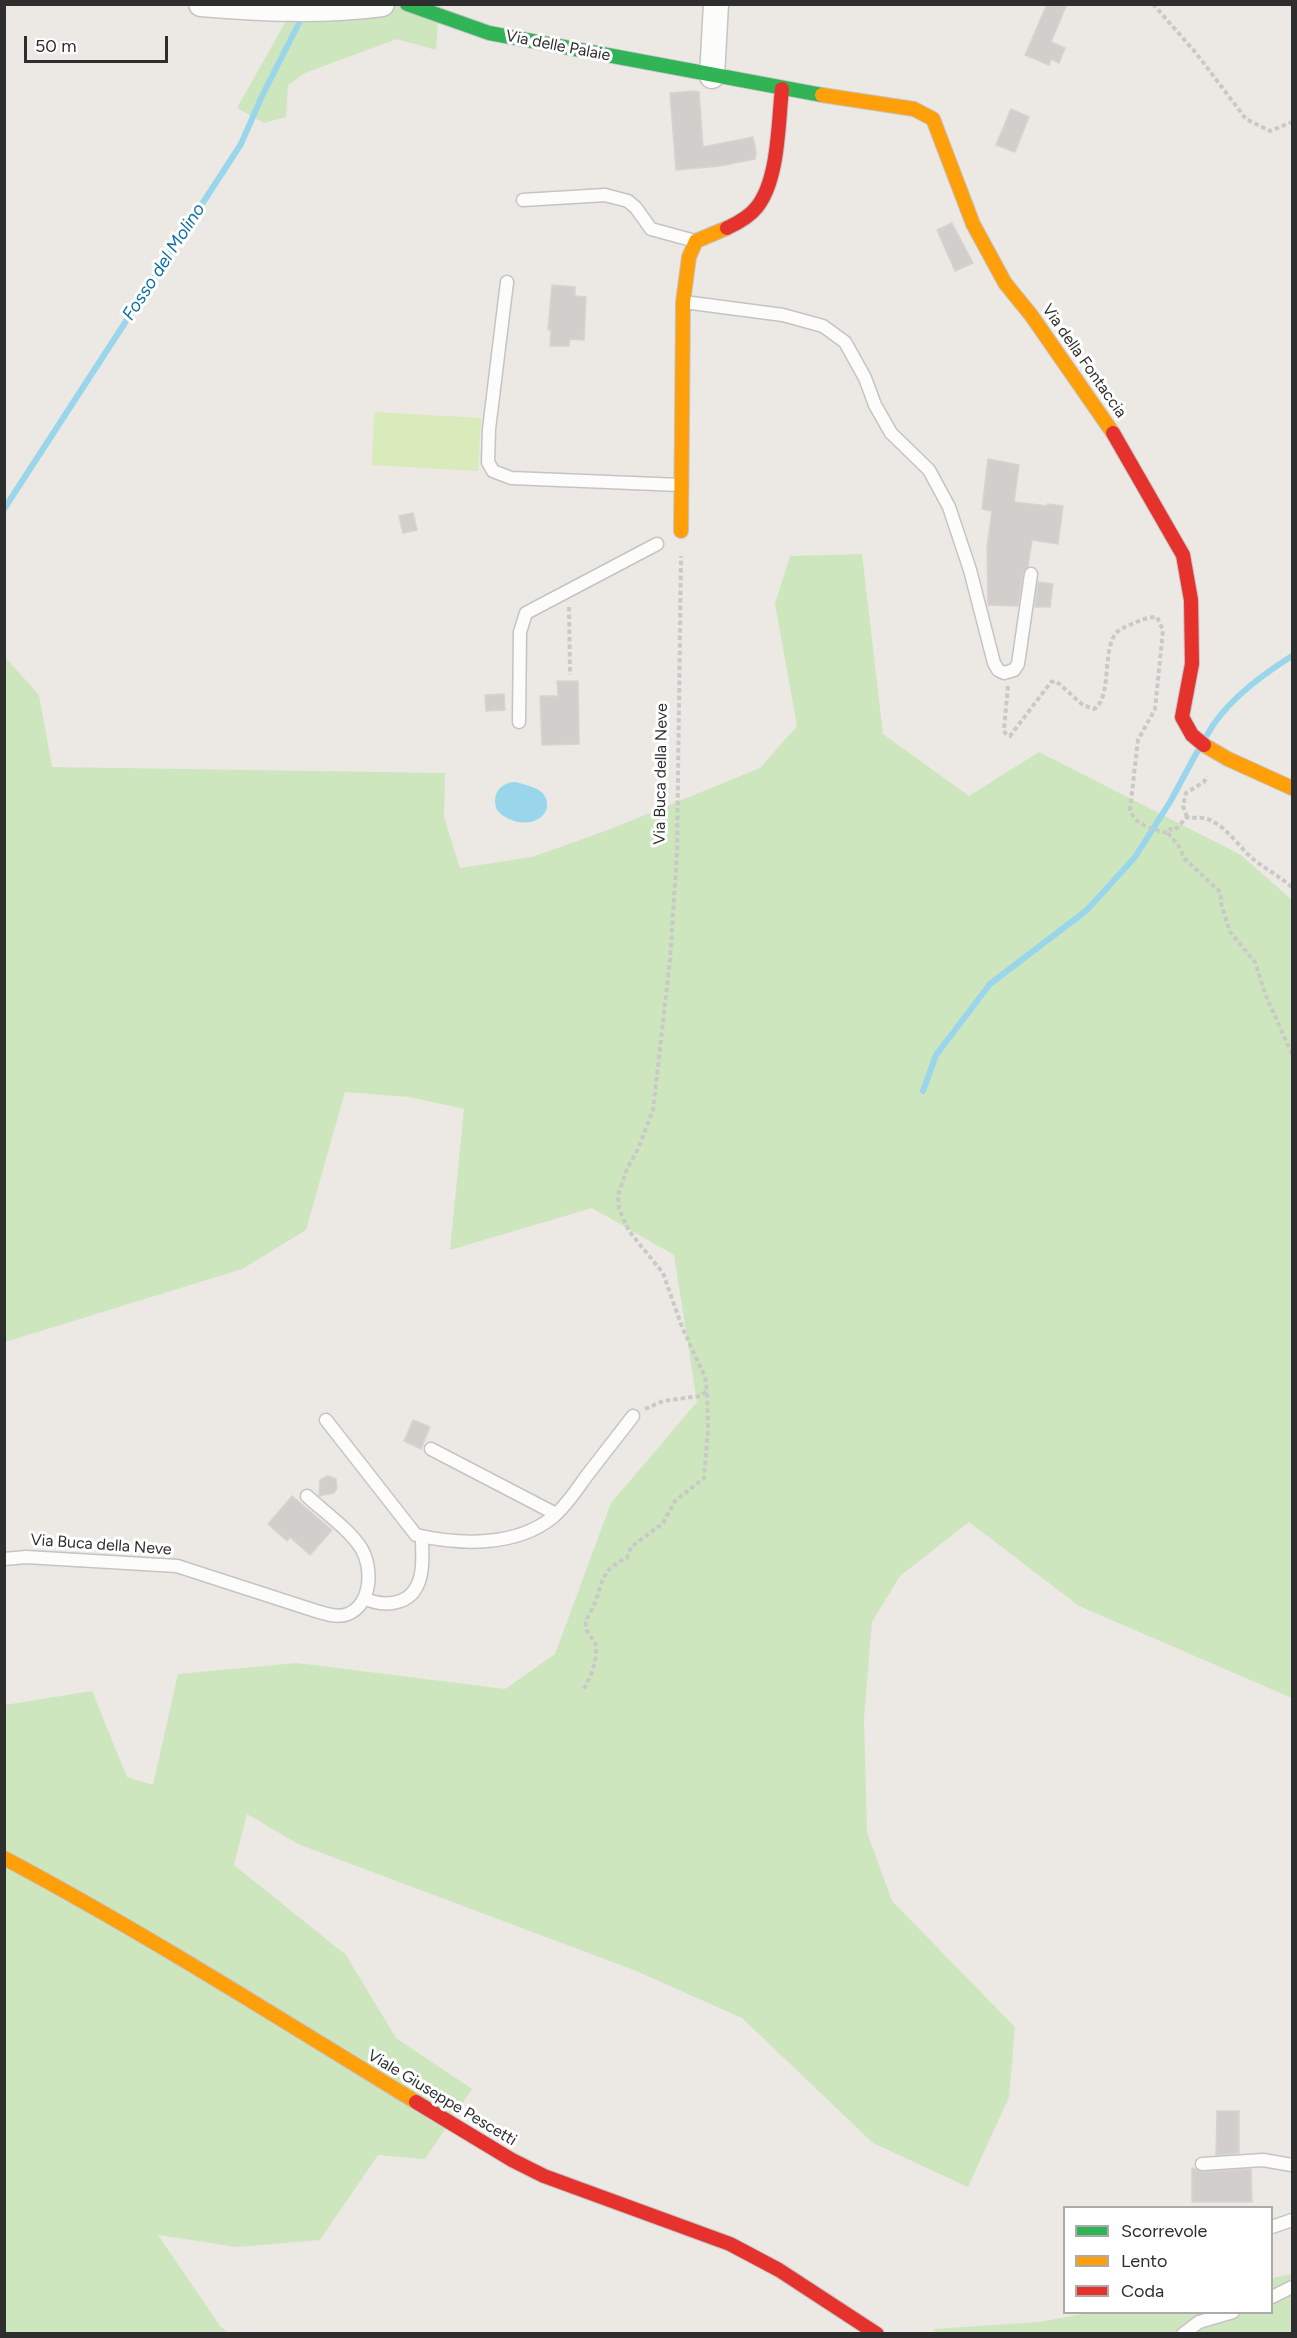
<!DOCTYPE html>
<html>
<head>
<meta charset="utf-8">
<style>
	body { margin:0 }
	#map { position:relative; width:1297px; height:2338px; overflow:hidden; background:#ece8e4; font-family:Figtree,sans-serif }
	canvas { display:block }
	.frame { position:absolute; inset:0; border:6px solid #2e2e2e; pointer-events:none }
	.legend { position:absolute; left:1063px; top:2206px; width:210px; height:108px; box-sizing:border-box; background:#fff; border:2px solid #ababab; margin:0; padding:8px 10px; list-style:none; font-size:18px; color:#2e2e2e }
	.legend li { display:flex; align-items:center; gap:12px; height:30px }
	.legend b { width:30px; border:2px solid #ababab }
	.scale { position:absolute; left:24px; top:36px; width:144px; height:27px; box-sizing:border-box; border:3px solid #2e2e2e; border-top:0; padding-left:8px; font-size:18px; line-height:21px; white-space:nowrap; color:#2e2e2e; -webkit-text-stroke:4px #fff; paint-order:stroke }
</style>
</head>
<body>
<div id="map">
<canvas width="1297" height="2338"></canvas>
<div class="frame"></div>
<ul class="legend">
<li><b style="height:8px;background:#30b455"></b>Scorrevole</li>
<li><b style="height:8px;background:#ff9f0a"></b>Lento</li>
<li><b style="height:8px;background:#e5322d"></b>Coda</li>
</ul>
<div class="scale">50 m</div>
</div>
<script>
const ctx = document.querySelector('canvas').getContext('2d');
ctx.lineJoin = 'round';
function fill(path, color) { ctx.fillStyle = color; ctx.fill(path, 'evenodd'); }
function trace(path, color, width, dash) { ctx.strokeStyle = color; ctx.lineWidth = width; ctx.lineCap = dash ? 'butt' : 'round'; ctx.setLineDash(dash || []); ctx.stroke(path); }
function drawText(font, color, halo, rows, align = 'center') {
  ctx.font = font + ' Figtree,sans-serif'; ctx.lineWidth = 6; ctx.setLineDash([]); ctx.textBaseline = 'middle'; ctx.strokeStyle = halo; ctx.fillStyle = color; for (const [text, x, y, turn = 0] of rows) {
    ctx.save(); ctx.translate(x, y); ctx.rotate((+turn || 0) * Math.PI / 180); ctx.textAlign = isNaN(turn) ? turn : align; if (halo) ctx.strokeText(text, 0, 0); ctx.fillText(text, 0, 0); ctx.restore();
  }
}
const green = new Path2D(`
	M295,5h144l-3,45 -39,-11 -92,34 -17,12 -2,32 -22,6 -27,-15z
	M862,554l21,180 86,62 70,-44 202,103 51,45v798l-213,-92 -110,-84 -69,54 -28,46 -8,96 3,114 25,69 123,126 -6,70 -41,90 -95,-44 -131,-125 -108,-48 -336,-126 -51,-30 -13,51 112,90 50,83 76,51 -47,70 -47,-4 -58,85 -83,7 -79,-12 62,91 9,7h-224v-628l87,-14 35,86 26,8 25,-111 119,-11 208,26 50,-35 56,-151 86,-101 -23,-147 -82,-47 -142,42 14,-141 -55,-12 -64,-5 -39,138 -64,39 -237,73 -1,-686 35,39 13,72 393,6 -1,44 16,51 72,-11 76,-27 152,-62 37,-42 -22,-122 15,-48z
	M1292,2274v59l-357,1 -1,-5 105,-7 50,-9 183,-1v-34z`);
const pitch = new Path2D(`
	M374,412l107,6 -3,53 -106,-6z`);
const water = new Path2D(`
	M516,782c16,5 33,7 31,26 -7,21 -38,17 -50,2 -6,-15 3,-28 19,-28z`);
const stream = new Path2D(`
	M4,509l237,-365 21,-48 41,-81
	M1207,735c18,-33 53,-59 85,-79
	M923,1091l13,-36 54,-71 97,-74 48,-53 35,-55 27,-50`);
const building = new Path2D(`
	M1047,4h20l-16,38 14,6 -6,15 -8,-4 -2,6 -24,-10z
	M694,91l5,1 4,55 50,-10 3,15 -1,7 -35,7 -44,4 -6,-77z
	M1011,109l18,8 -14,35 -19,-7z
	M952,223l21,40 -18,8 -18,-41z
	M552,285l23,2v9l11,1 -2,43 -14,-1 -1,7h-19l1,-16h-3z
	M988,459l31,6 -5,37 33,4v-2l16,2 -5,38 -26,-4 -4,26 -5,7 -5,33 -30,-1 -1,-58 5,-36 -10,-2z
	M413,513l4,17 -14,3 -4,-17z
	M1038,582l15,2 -3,23h-15z
	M557,681h21l1,63 -37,1 -2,-49h18z
	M504,694l1,16 -19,1 -1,-16z
	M413,1420l17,7 -9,22 -17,-8z
	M328,1476l8,3 1,9 -3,5 -15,3 1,-16z
	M292,1496l40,34 -22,25 -20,-18 -3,4 -19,-17z
	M1217,2111h22v42l-23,2z
	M1192,2168l11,4 48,-3 1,33h-60z`);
const path = new Path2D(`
	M1153,4l43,49 50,66 24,12 22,-9
	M569,607l1,68
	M1008,686l-4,43 1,4 5,3 41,-54 5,-1 27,24 11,4c19,-12 7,-60 23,-77 4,-4 11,-6 17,-9 7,-3 14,-6 23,-6l6,13 -8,79 -17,31 -8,70c5,15 22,19 37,23l3,-4 5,1 12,-13c8,2 16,-1 23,3 20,9 31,31 48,43 12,8 23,15 34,24
	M1187,817l-4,-11 3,-13 18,-11 3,-6
	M1168,833l10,12 7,14 36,34v10l9,29 25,30 11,34 26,58
	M645,1409l18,-8 37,-5 7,-5 -2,-14 -23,-50 -19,-54 -34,-42 -10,-22 -1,-14 9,-26 11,-20 15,-39 17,-150 7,-107 4,-297
	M584,1689c7,-13 15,-31 11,-46 -3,-6 -11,-12 -9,-21 1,-5 6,-12 8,-17 9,-23 7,-36 33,-47l4,-11 32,-24 12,-22 29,-23 4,-48 -1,-39`);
const lane = new Path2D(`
	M523,200l82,-5 23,6 8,7 15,21 44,12
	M507,282l-18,147 -1,33 5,9 18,7 169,7
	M684,302l99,13 40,11 22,16 20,36 10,27 16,28 38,37 20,37 21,63 24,93 4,7 6,3 10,-3 4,-6 13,-90
	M519,722l1,-90 6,-19 131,-69
	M326,1420l90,115c44,10 100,12 137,-18 13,-11 22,-25 32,-39 16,-21 32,-41 48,-62
	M431,1449l125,65
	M4,1559l22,-2 151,9 139,45c10,3 22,7 32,3 24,-10 25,-47 13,-66 -11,-18 -38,-37 -54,-52
	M364,1598c18,9 45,8 54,-14 6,-14 4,-32 4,-47
	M1202,2164l61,-4 29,5
	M1272,2227l20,-7
	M1272,2297l20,-10
	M1183,2334l16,-12 34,-10`);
const street = new Path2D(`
	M201,4c61,5 120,8 181,0
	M712,76l4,-72`);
const fast = new Path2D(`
	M407,4l82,29 333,62`);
const slow = new Path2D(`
	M822,95l92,14 19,10 40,105 32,59 26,32 82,118
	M681,531l2,-229 6,-45 7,-16 31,-13
	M1204,745l24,14 64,29
	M4,1858c141,75 276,161 412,244`);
const jam = new Path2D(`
	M727,228c11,-5 23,-12 30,-21 22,-28 21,-84 25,-118
	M1113,433l70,122 8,45 1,64 -10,53 10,18 12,10
	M416,2102l96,58 32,16 186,68 49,26 98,64`);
const streetNames = [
	["Via delle Palaie",558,46,11],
	["Via della Fontaccia",1084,361,55],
	["Via Buca della Neve",661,774,-89],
	["Via Buca della Neve",101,1545,4],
	["Viale Giuseppe Pescetti",442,2098,31]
];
const waterNames = [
	["Fosso del Molino",164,262,-57]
];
fill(green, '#cee6be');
fill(pitch, '#d9eabb');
fill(water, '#99d6ec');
trace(stream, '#99d6ec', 6);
fill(building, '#d1cecb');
trace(building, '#d7d4d0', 1.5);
trace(lane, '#c5c4c5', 15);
trace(street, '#c5c4c5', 27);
trace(fast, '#c5c4c5', 16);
trace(slow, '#c5c4c5', 16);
trace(jam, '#c5c4c5', 16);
trace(path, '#c9c9c8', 4, [4.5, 3]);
trace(lane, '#fcfcfb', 12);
trace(street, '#fcfcfb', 24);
trace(fast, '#30b455', 14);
trace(slow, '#ff9f0a', 14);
trace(jam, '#e5322d', 14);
drawText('16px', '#2e2e2e', '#fff', streetNames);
drawText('italic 18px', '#0d6fa3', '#fff', waterNames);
</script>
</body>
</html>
